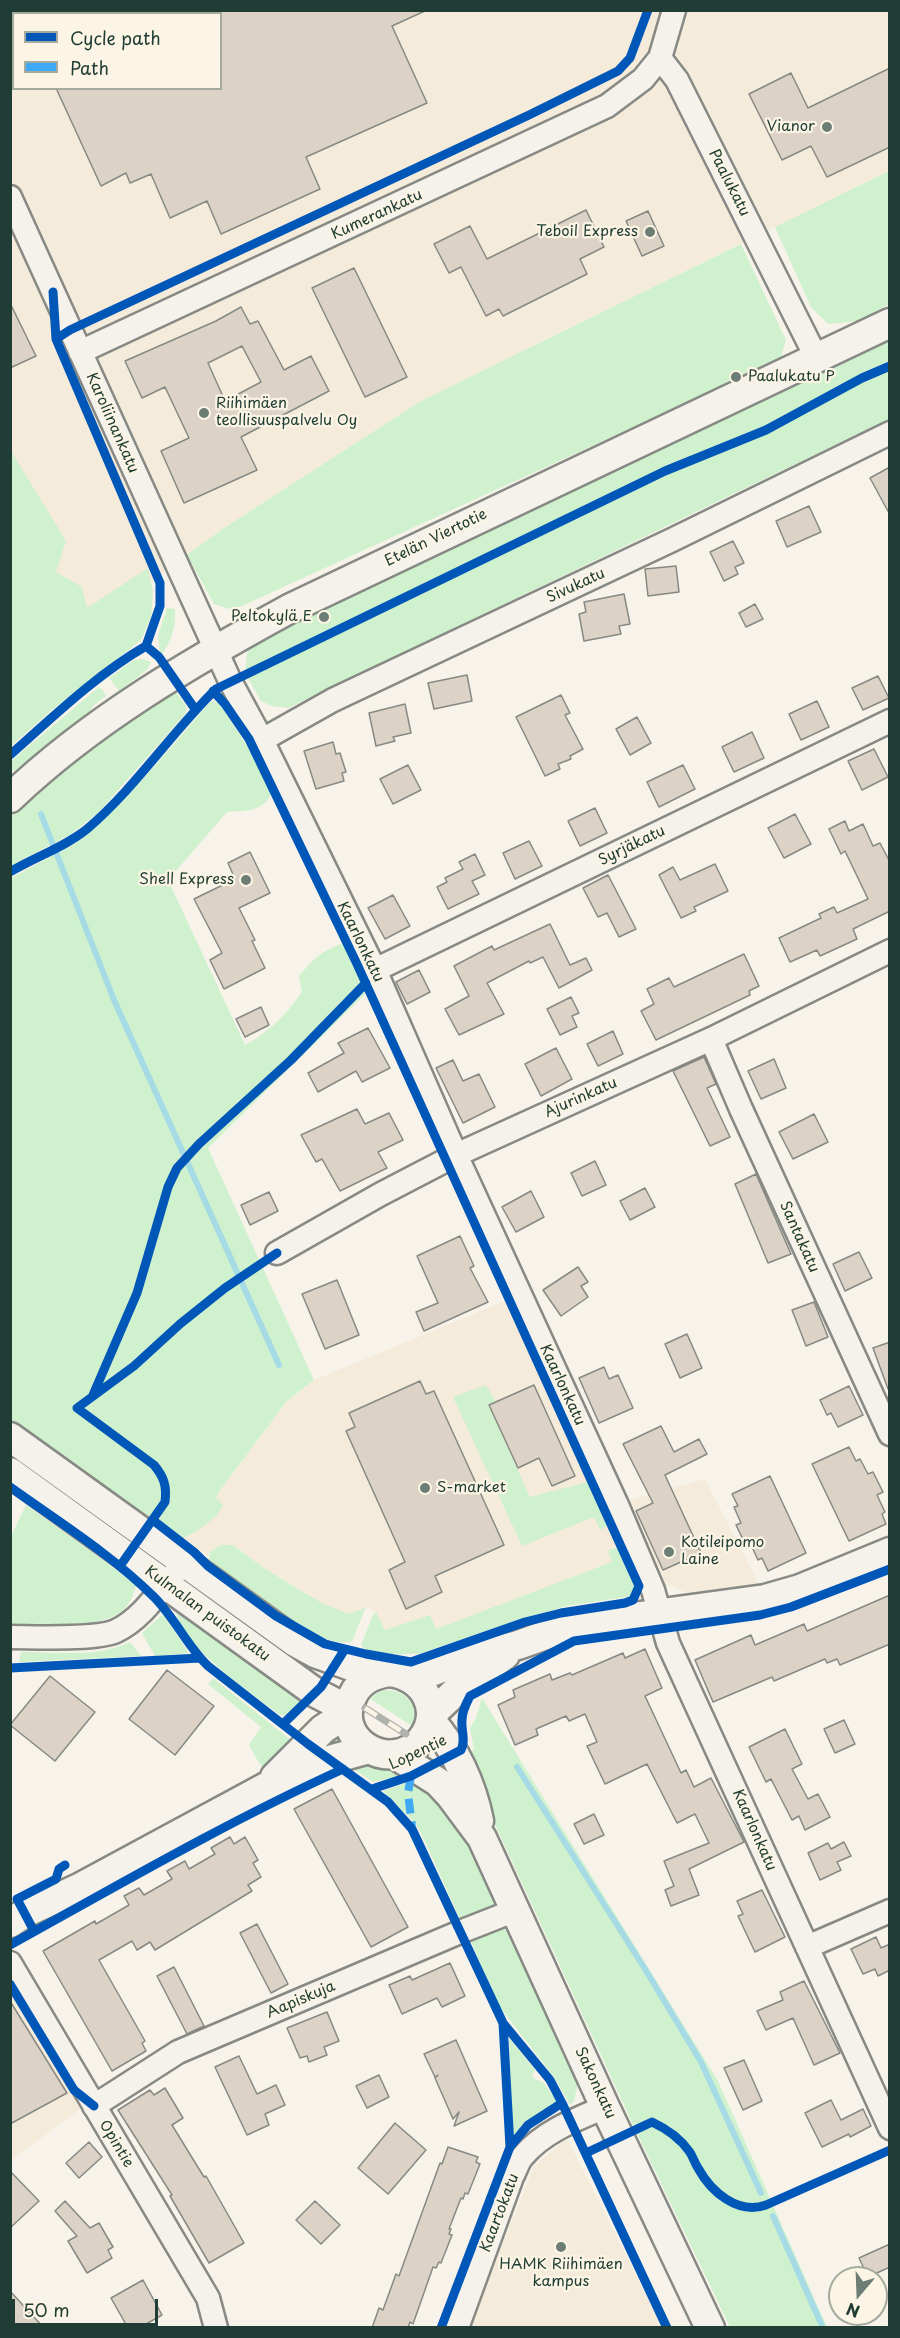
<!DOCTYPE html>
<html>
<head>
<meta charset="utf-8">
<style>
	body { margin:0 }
	#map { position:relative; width:900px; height:2338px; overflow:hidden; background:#f7f3ea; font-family:"Playpen Sans",sans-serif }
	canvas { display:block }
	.frame { position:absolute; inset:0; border:12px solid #1f3d34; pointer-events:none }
	.legend { position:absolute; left:12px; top:12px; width:210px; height:78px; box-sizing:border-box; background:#fcf5e5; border:2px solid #a4ab9e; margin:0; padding:8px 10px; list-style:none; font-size:18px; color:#1f3d34 }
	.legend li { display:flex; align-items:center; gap:12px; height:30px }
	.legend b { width:30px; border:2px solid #a4ab9e }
	.north { position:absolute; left:828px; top:2266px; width:60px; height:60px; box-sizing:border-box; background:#fcf5e5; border:2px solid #a4ab9e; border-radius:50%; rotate:199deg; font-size:16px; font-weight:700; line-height:24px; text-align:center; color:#1f3d34 }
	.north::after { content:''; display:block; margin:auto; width:21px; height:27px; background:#6b7d74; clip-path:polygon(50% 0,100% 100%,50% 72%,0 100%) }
	.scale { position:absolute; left:12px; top:2299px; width:146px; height:27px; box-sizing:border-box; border:3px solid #1f3d34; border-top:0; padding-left:8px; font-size:18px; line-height:21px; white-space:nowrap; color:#1f3d34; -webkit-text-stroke:4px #fcf5e5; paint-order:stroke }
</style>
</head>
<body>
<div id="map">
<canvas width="900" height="2338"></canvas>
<div class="frame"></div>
<ul class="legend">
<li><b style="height:8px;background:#0057b8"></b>Cycle path</li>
<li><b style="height:8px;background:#3fa9f5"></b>Path</li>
</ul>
<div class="north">N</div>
<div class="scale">50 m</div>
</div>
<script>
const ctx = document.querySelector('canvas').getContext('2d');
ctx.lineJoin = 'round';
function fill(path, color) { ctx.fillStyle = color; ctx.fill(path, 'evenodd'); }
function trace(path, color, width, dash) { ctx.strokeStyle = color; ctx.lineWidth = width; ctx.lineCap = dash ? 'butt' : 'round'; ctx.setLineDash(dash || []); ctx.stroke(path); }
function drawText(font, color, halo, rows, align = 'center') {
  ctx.font = font + ' "Playpen Sans",sans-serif'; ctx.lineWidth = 4.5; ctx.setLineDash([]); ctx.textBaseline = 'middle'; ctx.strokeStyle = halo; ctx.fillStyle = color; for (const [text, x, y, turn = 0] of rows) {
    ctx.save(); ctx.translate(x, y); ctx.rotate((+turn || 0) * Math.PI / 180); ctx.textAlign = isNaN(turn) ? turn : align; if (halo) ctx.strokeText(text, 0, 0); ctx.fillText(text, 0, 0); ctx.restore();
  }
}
const built = new Path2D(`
	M11,11h878v160l-468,230 -197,127 -213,159zM14,14h206v74h-206z
	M522,1297l95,207 88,-25 54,105 -44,7 -31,1 -13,-7 -18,5 -21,-49 -24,9 5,12 -177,67 -6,-14 -45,15 -9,-18 -10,-5 -17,7 -25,-10 -60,-36 -31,-23 -23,7 -2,4 -23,-17 9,-8 24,-38 69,-92 27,-21 191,-79z
	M10,1986l73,121 -72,53h-1z
	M567,2138l95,189 -194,1 66,-162z`);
const green = new Path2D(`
	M889,171v133l-30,17 -31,3 -17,-17 -36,-80z
	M741,244l45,96 -6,20 -547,250 -19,-6 -27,-49 37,-27 197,-127z
	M889,338v23l-2,2 3,2 -1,54 -601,289 -16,-2 -11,-5 -16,-28 3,-27 301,-147 219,-101z
	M11,451l55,90 -10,31 26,15 5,21 61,-40 5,24 -2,25 -10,23 -88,69 -42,37z
	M167,608l8,1c1,17 -3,30 -12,44l-3,-1 -2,-16z
	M142,659l9,3 -4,8 -28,21 -10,-13 25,-18z
	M99,687l4,3 3,6 -12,9 -4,6 -70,59h-9l-1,-8z
	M174,689l12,17v7l-88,100 -27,21 -60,32v-50l70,-61z
	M211,701l8,2 32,49 20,41c-6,19 -28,18 -44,19l-59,68 77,165c24,-13 42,-31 57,-53l-3,-16c13,-16 25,-27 45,-33l13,22 8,29 -157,154 106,232 -27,21 -69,92 -2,5 7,7c-5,14 -35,33 -49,37l-163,-114v-550l65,-35 25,-20 51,-54z
	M486,1385l10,17 -7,4 41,91 58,-15 21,43 -9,5 -6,-13 -72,29 -69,-149z
	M26,1505l92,66 18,15c-3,10 -6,18 -14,25 -23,19 -82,13 -111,14v-89z
	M221,1545h12l31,23 29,18 31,18 25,10 17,-7 -14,34c-32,12 -115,-60 -143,-80l1,-9z
	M618,1547l18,39 -4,10 -65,10 -50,14 -98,34h-33l-20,-4 -5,-5 12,-30 3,-3 9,18 45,-15 6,14 176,-67 -4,-12z
	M176,1612l39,19 91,65 -21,19h-5c-28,-22 -98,-68 -104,-103z
	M162,1615l2,1 25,37 -34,3 -13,-23z
	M130,1642l11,14 -122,6 2,-10c35,0 77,6 109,-10z
	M213,1678l84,67 -31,26 -7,-8 -10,-18 12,-18 -53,-43z
	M382,1690c23,-1 38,13 30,36l-43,-28z
	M482,1698l236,383 109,246h-97l-95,-198 -170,-370 9,-10 -4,-21 6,-10z
	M356,1763l24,1 25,9 -13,5 -19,4 -27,-18z
	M417,1779l33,29 45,97 -2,5 -27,13 -6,-4 -38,-84 -7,-12 -32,-32z
	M496,1926l9,3 7,10 66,144 -4,18 -4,4 -16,-28 -55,-71 -31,-71z
	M509,2038l26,32 -3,5 1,3 11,5 14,20 -29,18 -16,17z`);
const stream = new Path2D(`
	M41,814l73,186 165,365
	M517,1767l128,202 56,93 60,131
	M773,2216l50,112`);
const building = new Path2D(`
	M220,10h207l-35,16 35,77 -121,54 14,32 -99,45 -14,-33 -37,17 -19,-44 -21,9 -4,-10 -25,13 -45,-98h164z
	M890,68v79l-63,30 -16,-31 -29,14 -33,-66 42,-21 17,35z
	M586,210l18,37 -24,12 7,15 -84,42 -4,-7 -13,7 -25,-49 -12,6 -15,-29 36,-18 17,33z
	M648,211l16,35 -22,10 -16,-35z
	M354,268l53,109 -42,20 -53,-109z
	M10,303l26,53 -26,12z
	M241,307l9,17 8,-3 26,49 27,-14 18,35 -88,46 16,33 -73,33 -23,-52 28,-13 -24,-51 -23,11 -17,-37 91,-40zM242,346l19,36 -36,19 -17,-38z
	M890,467v48l-20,-37z
	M809,506l12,26 -34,15 -11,-26z
	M733,541l11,22 -9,4 3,7 -14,7 -14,-29z
	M676,566l3,26 -31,4 -3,-27z
	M624,594l6,30 -11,2 2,8 -37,7 -5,-27 7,-2 -2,-10z
	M755,604l8,15 -17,8 -7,-14z
	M467,675l5,26 -38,8 -6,-26z
	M878,676l11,22 -26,12 -11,-22z
	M561,695l9,18 -5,2 18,34 -13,7 1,3 -13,5 2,5 -15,7 -29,-59z
	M817,701l12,26 -28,13 -12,-26z
	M405,704l6,29 -18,4 2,4 -19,5 -7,-33z
	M637,717l14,26 -21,12 -14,-26z
	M752,732l12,26 -30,14 -12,-25z
	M333,742l3,12 4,-1 6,19 -4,1 2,8 -28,8 -12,-38z
	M874,749l14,28 -26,13 -14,-29z
	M408,765l13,25 -28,14 -13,-25z
	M683,765l12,24 -36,18 -12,-25z
	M595,808l12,25 -27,13 -12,-25z
	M795,814l16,30 -27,14 -16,-30z
	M845,821l4,10 14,-7 10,22 7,-3 10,19v49l-37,18 4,10 -37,17 -3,-6 -27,12 -11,-24 42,-20 -2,-4 15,-7 3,6 31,-14 -23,-48 -4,3 -12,-25z
	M529,841l13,25 -27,13 -12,-26z
	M250,852l20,41 -31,15 16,32 -3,1 13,27 -41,21 -14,-29 12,-7 -28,-54 41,-20 -7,-16z
	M475,854l10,21 -13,6 7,13 -31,15 -11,-22 10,-5 -2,-4 18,-9 -4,-7z
	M715,864l13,27 -34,16 2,4 -15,7 -22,-43 14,-8 7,13z
	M608,875l28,54 -17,8 -12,-24 -9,4 -15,-29z
	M393,895l17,31 -25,13 -17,-31z
	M550,924l20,41 16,-7 6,12 -33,18 -16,-31 -13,6 -1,-2 -42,22 17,31 -45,21 -14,-26 24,-13 -15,-30 38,-20 2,4z
	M744,954l15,32 -10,5 1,4 -94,45 -15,-29 13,-7 -7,-15 22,-11 5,9z
	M419,970l11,22 -23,12 -11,-22z
	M571,997l8,16 -7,3 5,11 -17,8 -13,-26z
	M261,1007l8,18 -24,12 -9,-18z
	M368,1028l22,40 -28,14 -6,-11 -38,21 -10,-19 36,-20 -6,-10z
	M613,1031l10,23 -25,12 -11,-22z
	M556,1048l16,31 -31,17 -16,-32z
	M704,1057l12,27 -9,4 23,49 -20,9 -37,-75z
	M774,1059l12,29 -25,11 -13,-28z
	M453,1060l10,21 16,-7 16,33 -32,16 -27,-55z
	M357,1109l8,15 24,-11 14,27 -25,12 9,16 -47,23 -18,-32 -6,3 -15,-27z
	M814,1114l14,28 -35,17 -14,-27z
	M595,1161l11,24 -24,11 -11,-23z
	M756,1174l35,80 -23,9 -33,-79z
	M645,1188l10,19 -25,13 -10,-19z
	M531,1191l13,26 -28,15 -14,-25z
	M269,1192l9,19 -28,14 -9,-20z
	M460,1236l14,30 -4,2 18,34 -64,29 -8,-19 22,-9 -21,-47z
	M859,1252l13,26 -27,13 -12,-27z
	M578,1267l10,15 -7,4 7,11 -27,19 -18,-26z
	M337,1280l22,55 -34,14 -23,-55z
	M814,1302l14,35 -22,9 -14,-36z
	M687,1334l15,34 -22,10 -15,-34z
	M890,1342v47h-2l-15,-41z
	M604,1367l5,12 9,-4 15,33 -34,15 -20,-45z
	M420,1381l6,13 8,-3 70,154 -69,31 7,16 -36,17 -17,-39 16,-8 -59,-131 9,-4 -6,-14z
	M534,1385l41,91 -23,10 -13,-28 -21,10 -29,-63z
	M849,1386l14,29 -25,12 -7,-14 -4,2 -7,-15z
	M661,1426l13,26 25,-13 8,15 -42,21 36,78 -38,17 -27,-59 17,-8 -30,-59z
	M849,1447l7,14 4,-2 8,15 5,-2 10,20 -6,3 8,17 -3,2 4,10 -37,17 -37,-77z
	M770,1476l36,77 -38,18 -6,-13 -4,2 -7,-15 -4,3 -11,-23 5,-2 -7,-16 4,-1 -6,-12z
	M890,1595v49l-50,21 -3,-6 -10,4 -2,-4 -51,22 -2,-4 -59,25 -18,-42 56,-25 4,10 49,-21 3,7z
	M645,1649l17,39 -17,8 36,77 5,-3 8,17 17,-9 33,64 -55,27 10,26 -28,11 -6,-16 9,-4 -10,-25 45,-18 -14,-29 -18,9 -30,-59 -42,20 -18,-38 10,-4 -12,-28 -16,7 -3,-5 -30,13 2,6 -23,10 -17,-40 17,-8 -2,-7 37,-16 2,6 18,-7 2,2 51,-22 2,5z
	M167,1670l47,36 -39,49 -46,-36z
	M50,1676l45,36 -40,49 -45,-36z
	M844,1720l11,24 -20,9 -11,-24z
	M785,1729l17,35 -10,5 16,30 10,-5 12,23 -25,13 -6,-14 -7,4 -21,-41 -5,3 -17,-35z
	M332,1789l76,138 -37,20 -77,-138z
	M594,1814l10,21 -20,9 -10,-20z
	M230,1837l4,7 11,-7 13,23 -5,3 8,14 -13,8 4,6 -97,59 -5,-8 -13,8 -5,-9 -33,19 46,81 -3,2 4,8 -34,20 -69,-120 52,-30 1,3 33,-19 -5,-9 15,-8 5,7 28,-16 -5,-8 18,-10 4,8 26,-15 -4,-6z
	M844,1842l7,14 -14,6 4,8 -21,10 -12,-27 20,-10 3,6z
	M762,1890l23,47 -30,15 -17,-36 5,-2 -6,-13z
	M257,1924l31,60 -17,9 -31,-60z
	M876,1937l5,11 9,-4v26l-12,6 -3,-7 -12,5 -12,-25z
	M450,1963l15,33 -23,11 -5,-9 -35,16 -13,-29 21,-9 2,4z
	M174,1967l30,59 -17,8 -30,-58z
	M804,1981l36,72 -26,12 -21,-47 -27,12 -9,-19 26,-11 -3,-8z
	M10,2001l57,92 -57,31z
	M327,2012l12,29 -15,6 3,8 -18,7 -2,-6 -7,2 -13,-30z
	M456,2040l31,71 -33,15 5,-14 -6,7 -18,-41 3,-3 -3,2 -11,-23z
	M239,2056l18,38 19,-9 9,20 -20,9 4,11 -22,10 -32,-68z
	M744,2060l18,41 -19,9 -19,-42z
	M379,2075l10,22 -22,11 -11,-22z
	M165,2088l18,30 -11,7 32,52 2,-1 38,67 -35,20 -39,-67 2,-1 -54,-85 32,-20 4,5z
	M831,2100l10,20 22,-11 8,17 -21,11 -1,-3 -27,13 -17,-34z
	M395,2123l31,27 -38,44 -30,-26z
	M89,2142l13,15 -23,21 -13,-15z
	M448,2147l30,10 -2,5 4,2 -12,30 -3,-1 -2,6 -2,-1 -12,31h2l-2,5 3,1 -11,28 -2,-1 -3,6 -3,-1 -20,57 -3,-2 -2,6h-36l7,-20 4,2 13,-36 3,2 41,-113 2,1z
	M10,2171l29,30 -29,27z
	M65,2201l25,27 9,-5 14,24 -5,3 4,8 -25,15 -19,-32 9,-5 -22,-25z
	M315,2201l25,24 -19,19 -25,-24z
	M890,2244v23l-22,10 -9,-19z
	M143,2280l19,35 -23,13h-11l-17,-30z
	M10,2291l34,37h-34z`);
const minor = new Path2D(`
	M660,58l17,22 139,277
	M10,197l220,484 32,59 113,230 81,185 161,350 36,85 15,53 222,485
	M80,352l527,-246 36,-27 17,-21 14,-48
	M262,740l71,-40 339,-160 218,-107
	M375,970l515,-249
	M711,1039l30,70 149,325
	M277,1253l104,-59 75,-39 255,-116 179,-88
	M10,1637c24,0 87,3 106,-6 25,-12 42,-38 59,-58
	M807,1947l83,-36
	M10,1963l198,335 8,30
	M94,2106l84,-54 282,-120 56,-22
	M457,2328l55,-151c4,-7 6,-16 11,-21 21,-25 54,-37 82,-49`);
const tertiary = new Path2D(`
	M10,798c82,-78 180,-135 279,-189l601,-286
	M10,1437l285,205 20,11 61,22
	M10,1472l306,221 31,16
	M390,1672c34,4 54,39 31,68 -31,36 -91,-1 -68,-45 7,-15 21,-21 37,-23z
	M404,1675l17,1 44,-17 53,-14 56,-20 191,-26 35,-10 90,-37
	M432,1714l24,-23 49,-36
	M431,1721c24,27 41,64 48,100
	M394,1754l44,28 12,13 32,43 123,269 105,221
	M275,1777l48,-48 23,-15
	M10,1923l15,-10 54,-25 187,-101 63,-27 40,-11`);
const rail = new Path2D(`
	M365,1708l41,26`);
const quiet = new Path2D(`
	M411,1776l-3,17 4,33`);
const cycleway = new Path2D(`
	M53,292l3,47 104,244v23l-14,40 13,11 36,52
	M56,339l14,-9 459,-215 89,-44 12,-13 18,-48
	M10,755c43,-38 86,-80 136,-109
	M10,872c25,-15 55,-25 77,-43 48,-41 84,-96 129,-140l449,-218 101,-41 96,-52 28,-12
	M93,1395l44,-102 31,-106 9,-19 22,-24 92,-84 75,-77
	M10,1487c49,35 102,68 144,110 21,21 33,49 54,69l100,78 80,58 24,27 91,194 47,57 12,23 105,225
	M154,1521l40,31 14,14 68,50 49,28 41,10 45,8 114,-40 36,-9 64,-10 8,-3 6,-14 -282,-622 -108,-225 -24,-35 -12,-13
	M120,1566l45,-64c2,-16 -1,-25 -11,-37l-77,-57 57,-42 46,-42 45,-36 52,-35
	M10,1668l190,-10
	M283,1724l38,-37 24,-38
	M372,1789l39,-13 50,-26c5,-10 0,-19 1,-30 0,-9 4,-16 8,-24l104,-55 186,-26 31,-8 99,-38
	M34,1931l-17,-32 39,-20 3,-10 6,-4
	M10,1945c110,-61 219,-124 333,-176
	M10,1984l64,106 20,16
	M503,2023l7,124
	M586,2153l66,-31c15,7 27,15 37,29 4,5 5,11 9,17 13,24 40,47 68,37l124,-55
	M441,2328l69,-181 18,-22 34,-22`);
const markers = [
	[827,127,6,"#6b7d74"],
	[650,232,6,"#6b7d74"],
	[736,377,6,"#6b7d74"],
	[204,413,6,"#6b7d74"],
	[324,617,6,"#6b7d74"],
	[246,880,6,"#6b7d74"],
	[425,1488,6,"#6b7d74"],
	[669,1552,6,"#6b7d74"],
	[561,2247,6,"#6b7d74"]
];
const poiNames = [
	["Vianor",815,127],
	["Teboil Express",638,232],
	["Paalukatu P",748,377,"left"],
	["Riihimäen",216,404,"left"],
	["teollisuuspalvelu Oy",216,421,"left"],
	["Peltokylä E",312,617],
	["Shell Express",234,880],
	["S-market",437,1488,"left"],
	["Kotileipomo",681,1543,"left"],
	["Laine",681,1560,"left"],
	["HAMK Riihimäen",561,2265,"center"],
	["kampus",561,2282,"center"]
];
const streetNames = [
	["Paalukatu",729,183,63],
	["Kumerankatu",377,215,-25],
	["Karoliinankatu",112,423,66],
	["Etelän Viertotie",436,538,-26],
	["Sivukatu",576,586,-25],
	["Syrjäkatu",632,846,-26],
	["Kaarlonkatu",360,942,64],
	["Ajurinkatu",581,1098,-24],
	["Santakatu",799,1237,66],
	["Kaarlonkatu",562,1385,65],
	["Kulmalan puistokatu",207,1614,36],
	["Lopentie",418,1753,-25],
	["Kaarlonkatu",754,1830,66],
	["Aapiskuja",301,2000,-23],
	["Sakonkatu",595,2083,65],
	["Opintie",116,2144,59],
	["Kaartokatu",500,2213,-69]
];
fill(built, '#f5ebda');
fill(green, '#d0f1cd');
trace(stream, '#a6dbe6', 6);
fill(building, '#dcd3c6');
trace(building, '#868984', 1.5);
trace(minor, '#868984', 27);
trace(tertiary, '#868984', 33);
trace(minor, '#f5f2ec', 22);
trace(tertiary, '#f5f2ec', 28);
trace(rail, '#b0b2ad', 7);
trace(rail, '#fcf5e5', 4.5, [14]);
trace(quiet, '#3fa9f5', 8, [15, 8]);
trace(cycleway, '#0057b8', 9);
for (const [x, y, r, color] of markers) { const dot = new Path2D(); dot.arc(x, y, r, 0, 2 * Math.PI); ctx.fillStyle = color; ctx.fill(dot); trace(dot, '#fcf5e5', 2); }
drawText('15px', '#1f3d34', '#fcf5e5', poiNames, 'right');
drawText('15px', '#1f3d34', '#fcf5e5', streetNames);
</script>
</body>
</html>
